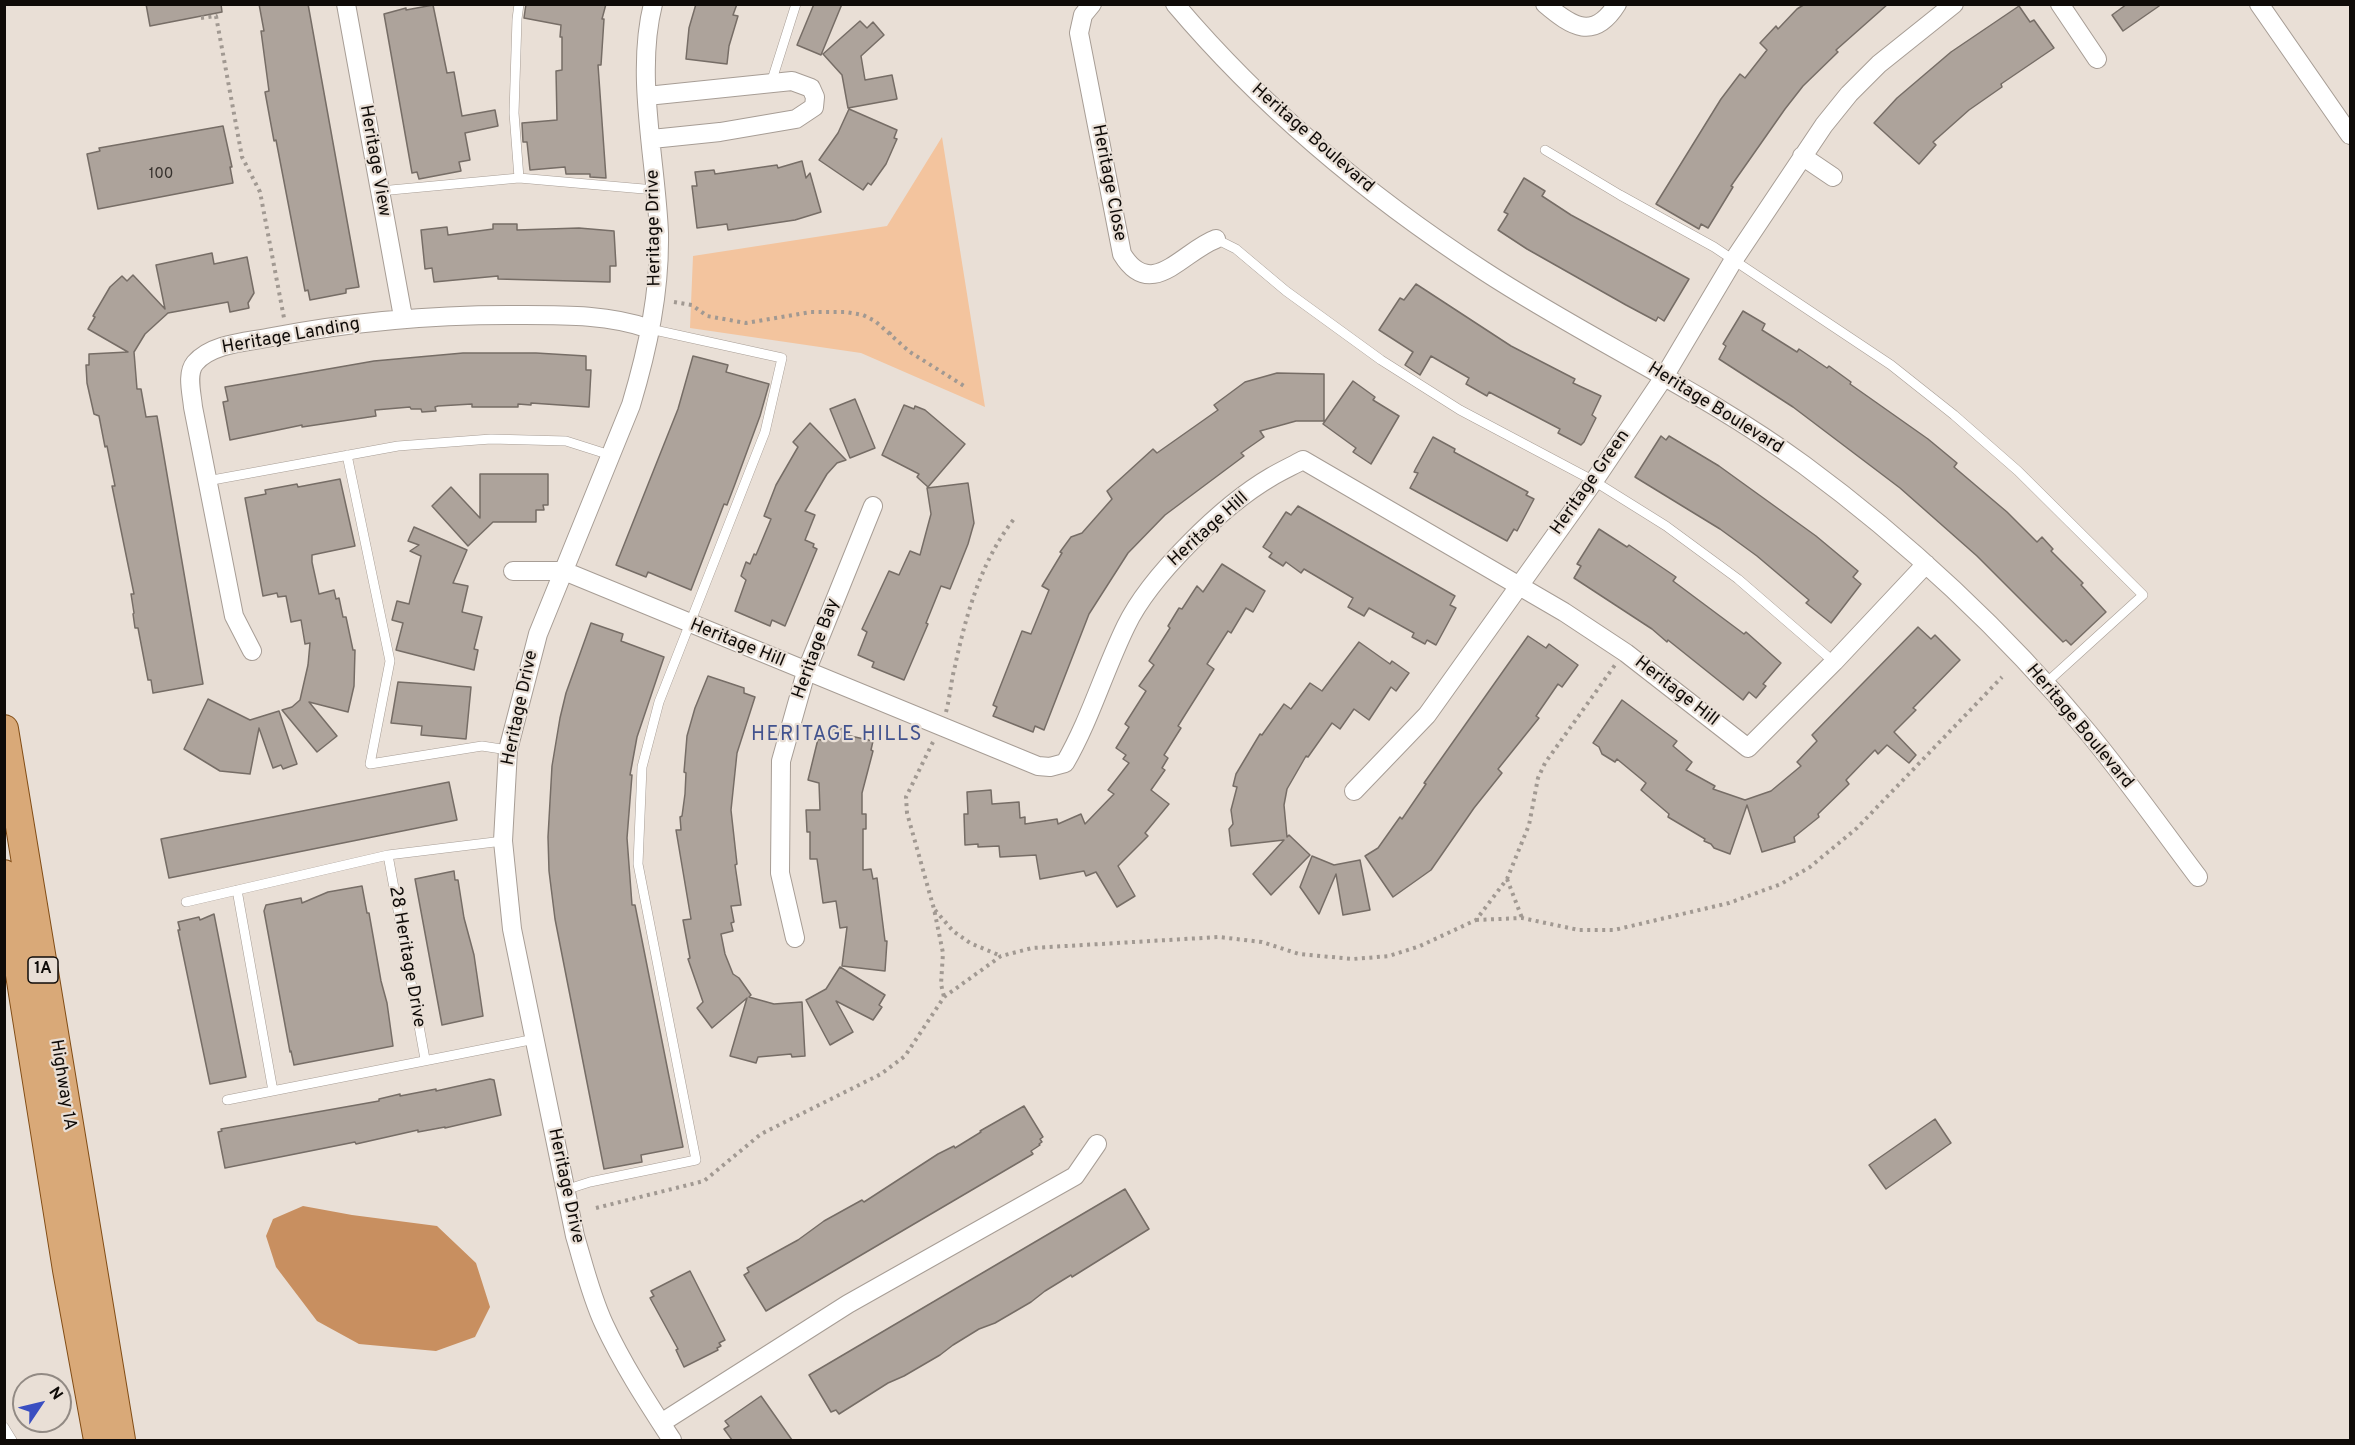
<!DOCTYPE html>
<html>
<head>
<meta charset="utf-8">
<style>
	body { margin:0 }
	#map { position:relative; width:2355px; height:1445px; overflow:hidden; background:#e9dfd6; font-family:Overpass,sans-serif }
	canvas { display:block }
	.frame { position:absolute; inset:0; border:6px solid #0f0b08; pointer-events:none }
	.north { position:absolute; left:12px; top:1373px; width:60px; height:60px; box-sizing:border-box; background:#e9dfd6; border:2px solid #928a84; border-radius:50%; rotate:55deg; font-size:16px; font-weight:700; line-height:24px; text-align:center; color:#0f0b08 }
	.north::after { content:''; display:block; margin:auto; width:21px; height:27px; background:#3a4ec1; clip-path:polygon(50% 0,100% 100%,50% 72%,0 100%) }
</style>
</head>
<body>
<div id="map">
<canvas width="2355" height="1445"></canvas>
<div class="frame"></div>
<div class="north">N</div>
</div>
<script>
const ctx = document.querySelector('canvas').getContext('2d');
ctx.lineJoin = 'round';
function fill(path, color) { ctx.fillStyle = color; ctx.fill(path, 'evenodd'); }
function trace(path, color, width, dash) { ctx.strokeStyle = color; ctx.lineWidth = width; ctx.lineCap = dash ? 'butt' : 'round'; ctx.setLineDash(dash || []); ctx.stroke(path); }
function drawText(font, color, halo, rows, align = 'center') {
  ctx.font = font + ' Overpass,sans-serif'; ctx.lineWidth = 4.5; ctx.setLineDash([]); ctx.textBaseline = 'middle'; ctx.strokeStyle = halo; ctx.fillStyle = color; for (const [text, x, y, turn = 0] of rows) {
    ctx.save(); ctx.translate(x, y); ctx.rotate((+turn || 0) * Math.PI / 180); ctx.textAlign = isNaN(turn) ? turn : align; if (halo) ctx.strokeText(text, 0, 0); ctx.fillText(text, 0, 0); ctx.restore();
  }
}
const green = new Path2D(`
	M942,137l43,270 -124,-54 -171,-25 3,-72 194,-30z`);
const water = new Path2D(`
	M303,1206l49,9 85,11 39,37 14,44 -15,30 -39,14 -77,-7 -42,-23 -41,-54 -10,-31 7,-17z`);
const building = new Path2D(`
	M146,4h75l1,8 -72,14z
	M259,4h49l51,283 -13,2v4l-5,1 -31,6 -2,-10 -3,1 -29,-151 -2,1 -9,-49 4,-1 -8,-60h3z
	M526,4h80l-4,15h2l-3,46h-3l8,113 -16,-1v-3h-24l-1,-7 -35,3 -3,-28h-4l-1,-19 35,-3 -1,-49 6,-1v-33h-2l1,-12 -37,-7z
	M696,4h41l-4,11 5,1 -9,30 -2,18 -41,-5 3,-31z
	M814,4h28l-21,51 -24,-10z
	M1805,4h83l-52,46 2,2 -35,34 -18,23 -54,77 2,1 -25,41 -7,-4 -2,5 -43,-25 65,-105 19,-25 5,4 22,-28 -7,-7 16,-17 2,3 19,-20z
	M2127,4h35l-39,27 -11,-16z
	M433,5l14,68 7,-1 8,44 33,-6 3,16 -33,7 5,27 -11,2 2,9 -42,8 -2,-7 -5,1 -28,-159 22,-6v2z
	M2019,6l11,16 4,-2 20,28 -53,36 1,3 -33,23 -36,32 3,3 -17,19 -45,-41 23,-25 54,-46z
	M860,21l7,7 6,-6 11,13 -23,21 4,24 27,-5 5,24 -49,9 -6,-33 -19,-21z
	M849,109l48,21 -3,8 3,1 -11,25 -15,21 -3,-2 -5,7 -44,-30 19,-27z
	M223,126l9,41h-2l3,16 -135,26 -11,-55 13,-3 -1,-3z
	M802,161l4,17 4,-5 11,39 -26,8 -67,10 -1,-6 -30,4 -5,-42h5l-2,-14 19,-2 1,4 62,-9 1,3z
	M1524,178l21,13 -3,5 29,19 118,64 -25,42 -6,-4 -2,4 -30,-16 -99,-56 -29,-19 10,-16 -4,-2z
	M493,224h24v6l62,-2 35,3 2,35h-6v16l-112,-3v-3l-64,6 -2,-14 -7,1 -4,-39 26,-3 1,8 45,-6z
	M212,253l2,11 33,-7 7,36 -6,10 1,5 -19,4 -2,-10 -60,11 -23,21 -11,18 3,37h4l5,28 11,-1 46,268 -50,9 -2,-13h-3l-10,-52h-3l-2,-14 1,-1 -3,-19h3l-22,-108h3l-8,-40 -2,1 -6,-31 -5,-2 -7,-31 -1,-18h3v-11l39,-2 -40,-23 7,-12 -2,-1 17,-29 12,-11 5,5 6,-6 32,34 -9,-44z
	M1416,284l95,62 64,33 -2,4 28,13 -9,19 4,3 -12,24 -3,3 -23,-12 2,-4 -71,-37 -2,4 -21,-12 3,-6 -38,-22 -11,19 -15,-10 8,-13 -34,-22 21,-32 4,2z
	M1743,311l22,13 -3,6 35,22 2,-3 28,19 2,-2 22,16 -1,2 78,55 29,24 -3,4 53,45 30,30 5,-5 11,12 -2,2 32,32 -2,2 25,27 -35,33 -5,-5 -3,2 -86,-86 -77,-68 -107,-81 -74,-48 7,-13 -3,-2z
	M463,353h73l50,3v14h5l-2,37 -58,-4v2l-13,-1v3h-46v-3l-34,2 -3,1 1,4 -14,1 -1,-3h-10l-1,-2 -35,3 1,6 -74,11v-2l-72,15 -7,-38 5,-1 -3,-14 149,-26z
	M693,356l35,9 -2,7 43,12 -9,32 -25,68 -8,21 -3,-1 -33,86 -43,-18 -2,5 -30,-12 62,-156z
	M1277,373l47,1v47h-28l-36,10 4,6 -23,16 3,3 -79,59 -37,38 -39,61 -45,116 -9,-4 -2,6 -40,-16 4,-9 -4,-2 29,-74 9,3 18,-44 -7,-4 20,-33 -2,-1 11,-15 11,-4 30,-34 -5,-8 46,-42 4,4 61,-43 -4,-5 31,-23z
	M1353,381l22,16 -2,3 26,16 -28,48 -18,-12 3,-4 -33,-24z
	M855,399l20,49 -25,10 -20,-49z
	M904,405l10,4 1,-3 10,4 40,34 -37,43 -11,-10 2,-3 -37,-19z
	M810,423l36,37 -9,3 -10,11 -22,37 10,4 -10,25 9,4 -1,3 4,2 -32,77 -13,-6 -2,6 -35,-15 11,-31 -5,-4 5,-14 4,2 4,-10 2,1 15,-36 -7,-3 12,-31 22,-38 -5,-5z
	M1661,436l5,4 3,-4 50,30 97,70 42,35 -5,6 8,7 -30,39 -25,-20 3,-3 -52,-44 -37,-27 -85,-52z
	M1433,437l22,12 -1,3 74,40 -2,3 8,4 -17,32 -3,-2 -7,12 -97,-53 8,-15 -4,-1 2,-4z
	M480,474h68v31h-5l1,5h-8v12h-43l-25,24 -36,-40 19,-19 29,31z
	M340,479l15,67 -43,9v7l7,32 15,-4 2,9 3,-1 4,19h3l7,33h2l-1,36 -6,26 -39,-10 28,34 -20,16 -35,-42 10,-3 8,-7 8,-35 2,-22 -5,1 -4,-24 -10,2 -5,-26 -8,1 -1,-4 -14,3 -18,-98 21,-4 -1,-4 32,-6 1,3z
	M968,483l6,40 -6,21 -18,45 -9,-3 -15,37 2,1 -24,56 -32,-13 2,-5 -16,-7 9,-23 -5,-3 27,-58 10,4 11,-24 10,4 11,-41 -4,-26z
	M1298,506l157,90 -5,9 6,3 -20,37 -9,-5 -2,4 -13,-7 2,-4 -45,-25 -5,8 -16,-9 5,-9 -49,-29 -3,4 -15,-11 -3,4 -14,-9 3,-4 -9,-6 23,-35 5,3z
	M414,527l53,23 -14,33 15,3 -6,26 20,5 -8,32 4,1 -4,20 -78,-20 7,-27 -11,-3 5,-19 12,3 12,-48 -11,-5 9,-6 -11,-4z
	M1599,529l28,18 2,-2 47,32 -3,4 71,53 2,-2 35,31 -18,21 3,2 -10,12 -7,-6 -6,8 -75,-60 -1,2 -15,-13 -78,-51 7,-12 -4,-2z
	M1222,564l43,27 -12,21 -7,-4 -15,25 -3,-2 -21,33 7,5 -36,57 3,2 -17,27 4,3 -6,10 3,2 -14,20 18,14 -24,29 3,3 -30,30 17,30 -18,11 -21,-35 -10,4 -2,-5 -44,8 -4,-24 -36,2 -1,-11 -21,1v-3l-13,1 -1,-31h4l-1,-22 24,-2 1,14 27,-2 1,16 5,-1v7l32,-5 1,5 23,-10 4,10 29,-30 -6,-4 21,-27 -6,-4 3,-4 -10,-7 13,-21 -4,-3 21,-33 -7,-5 15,-21 -5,-4 21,-33 -2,-2 11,-18 3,1 15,-23 6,6z
	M591,623l32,11 -2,7 43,16 -27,80 -7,38h2l-5,63 5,67h3l48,242 -42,8 1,7 -38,7 -49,-250 -6,-48 -1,-34 4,-71 8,-48 6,-25z
	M1918,627l13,12 4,-4 25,25 -47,48 3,2 -22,22 22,23 -7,8 -22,-18 -9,9 -3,-4 -29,30 3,4 -31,30 1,3 -25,20 1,5 -33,10 -15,-47 -17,49 -16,-6 -3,-4 -7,-3 1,-2 -37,-22 1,-3 -28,-24 5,-7 -29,-24 -2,3 -13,-8 -3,-7 -6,-4 29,-43 55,41 -4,5 19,16 -6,8 29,16 -2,3 32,11 26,-9 30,-25 -4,-4 20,-21 -5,-6z
	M1528,636l18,12 3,-4 29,21 -16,22 -4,-3 -22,32 3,2 -41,51 4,4 -28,35 -43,62 -38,27 -28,-41 13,-8 22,-31 2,2 24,-35 -2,-1z
	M1359,642l31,22 2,-3 17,12 -13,18 -5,-4 -22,33 -15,-11 -14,20 -8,-6 -24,34 -2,-1 -19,33 -3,16 3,32 2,-2 21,20 -39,40 -18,-21 31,-34 -53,6 -2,-17 4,-5 -2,-14 6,-23 -4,-1 3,-12 24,-40 2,1 22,-31 7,5 19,-26 12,8z
	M708,676l36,12v5l11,4 -18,56 -6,57 6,54 -2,1 6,40 -10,1 3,16 -3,1 2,8 -12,3 4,20 8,20 6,4 12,17 -2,2 25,7 28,-2 3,54 -13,1 -1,-3 -33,3 -2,6 -26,-7 17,-58 -35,30 -15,-20 6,-6 -15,-43 2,-1 -7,-38 8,-1 -15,-89h5l-1,-13 2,-1 3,-22 1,-21 -2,-1 3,-36 8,-28z
	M398,682l73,5 -5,52 -45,-4 1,-9 -31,-3z
	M208,699l42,21 29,-9 18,53 -14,5 -2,-4 -8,3 -14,-40 -9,46 -30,-3 -36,-22z
	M831,726l16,4 -1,5 27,6 -2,9 2,1 -11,42v21h4v15h-3v41l8,-1 2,10 4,-1 8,63h2l-2,30 -43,-5 5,-39 -7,1 -4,-27 -13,2 -6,-44h-7v-27h-3l-1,-22h14l-1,-27 -11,-3 10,-41 3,1 1,-5 7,1z
	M449,782l8,38 -288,58 -8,-39z
	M1312,856l22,9 26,-5 10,50 -27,5 -7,-41 -17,40 -19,-27z
	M454,871l1,9h3l6,38 10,37 9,61 -41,9 -27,-146z
	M362,886l5,27h2l12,68 6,22 6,43 -99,19 -3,-14 -1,1 -26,-141 2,-6 35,-7 1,5 26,-11z
	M214,914l32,163 -36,7 -32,-154h2l-2,-8 21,-5 1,3z
	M840,967l45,28 -6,10 3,2 -9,13 -37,-19 17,31 -23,13 -24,-45 20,-11z
	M490,1079l4,1 7,35 -56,13v-1l-27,5v-2l-62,14 -1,-2 -130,26 -7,-36 4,-1 -1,-2 158,-28v-2l21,-5v2l36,-7v2z
	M1024,1106l19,31 -3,2 2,3 -3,2 1,1 -9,6 2,3 -267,157 -22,-36 5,-3 -2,-4 51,-28 26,-19 38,-21 2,2 74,-48 16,-8 1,2 26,-16 -1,-1z
	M1935,1119l16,24 -65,46 -17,-24z
	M1125,1189l24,40 -77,48 -1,-2 -26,16 -14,11 -36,21 -16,6 -26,16 -13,10 -36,21 -16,7 -49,31 -3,-4 -5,2 -22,-37z
	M690,1271l35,69 -6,3 2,3 -4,2 1,2 -34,17 -8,-17 2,-1 -28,-51 4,-2 -3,-5z
	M761,1396l31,44h-60l-8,-11 5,-3 -4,-5z`);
const path = new Path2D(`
	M201,18l15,-2 26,141 18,35 24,126
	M674,302l18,3 15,11 39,7 65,-11h35l17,3 12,6 35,31 54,34
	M889,334l4,-5
	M946,712c4,-15 5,-31 9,-46 11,-51 26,-105 59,-147
	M933,742l-27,55 1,16 27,96 9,44 -2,31 3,13
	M1507,879l15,39
	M935,910l18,21 17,12 31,13
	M1476,920l46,-2 57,12h35l115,-27 52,-19 29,-17 47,-39 145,-151
	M596,1208l108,-27 57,-47 120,-60 24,-18 39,-59 57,-41 31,-8 187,-11 43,5 37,12 54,5 36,-3 31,-10 56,-26 31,-41 22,-54 9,-47 7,-15 70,-98`);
const service = new Path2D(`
	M771,83l25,-79
	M1545,150l75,45 94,52 177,118 63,50 64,56 125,124 -98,89
	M519,178l136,12
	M380,191l139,-13 -5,-65 3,-94 2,-15
	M1216,239l20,10 50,42 95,69 79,50 134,71 72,45 72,53 96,83
	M347,455l43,206 -20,103 112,-18 26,4
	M207,481l191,-35 93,-7 75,2 44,14
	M388,855l37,204
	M237,890l36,201
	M186,902l202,-47 115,-14
	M227,1100l308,-61
	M565,1190l25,-8 106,-22 -58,-296 4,-97 17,-65 106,-270 17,-74 -132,-29
	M4,1427l8,13`);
const minor = new Path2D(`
	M346,4l57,313
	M653,4c-18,71 3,156 6,229 1,59 -11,115 -28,172l-93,229 -30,116 -5,91 9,88 63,307c9,30 16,60 29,88 19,41 44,79 68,116
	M1092,4l-9,11 -4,18 43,221c29,48 61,-3 94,-15
	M1175,4c88,104 195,193 309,267 104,68 219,120 320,194 102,75 202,168 282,265 40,48 75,98 112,147
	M1545,4c27,23 49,37 72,0
	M2060,4l37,55
	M2259,4l91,131
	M647,96l145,-15 19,7 4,9 -1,10 -18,12 -76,13 -68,7
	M1802,156l31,21
	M513,571h51l474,195 12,1 15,-4c25,-43 39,-92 61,-137 24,-50 97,-121 145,-149 10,-6 21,-11 32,-17l261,152 62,41 122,95 86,-86 92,-98
	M252,651l-18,-35 -41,-209c-1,-13 -7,-33 2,-44 17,-20 53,-21 77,-26 83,-16 168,-23 253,-22 42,0 86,0 125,14
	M1354,791l73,-76 167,-234 70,-104 69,-116 91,-136 25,-31 30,-30 75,-60
	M795,938l-15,-65 1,-112 25,-89 67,-166
	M661,1423l187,-119 227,-128 22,-32`);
const primary = new Path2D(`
	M4,729l117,711
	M4,874l63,396 31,170`);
const numberNames = [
	["100",161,175]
];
const shields = [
	[43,970,30]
];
const shieldNames = [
	["1A",43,970]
];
const streetNames = [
	["Heritage Boulevard",1312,139,41],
	["Heritage View",374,161,80],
	["Heritage Close",1108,183,79],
	["Heritage Drive",655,228,-91],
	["Heritage Landing",291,337,-10],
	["Heritage Boulevard",1715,409,32],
	["Heritage Green",1591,483,-55],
	["Heritage Hill",1209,530,-42],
	["Heritage Hill",737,644,22],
	["Heritage Bay",817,649,-70],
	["Heritage Hill",1676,692,38],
	["Heritage Drive",521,708,-78],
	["Heritage Boulevard",2079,727,50],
	["28 Heritage Drive",406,957,80],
	["Highway 1A",62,1085,81],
	["Heritage Drive",565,1186,78]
];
const neighbourhoodNames = [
	["HERITAGE HILLS",837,736]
];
fill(green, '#f3c49e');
fill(water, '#c88f60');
fill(building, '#ada39b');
trace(building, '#766d66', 1.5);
trace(service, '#a79d95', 10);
trace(minor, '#a79d95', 20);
trace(primary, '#824d16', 30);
trace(path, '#a19992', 4, [3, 4.5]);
trace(service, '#fff', 9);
trace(minor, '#fff', 18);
trace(primary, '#d9a978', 28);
drawText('15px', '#36312d', null, numberNames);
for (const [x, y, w] of shields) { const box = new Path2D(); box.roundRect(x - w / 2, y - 13, w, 26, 4.5); ctx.fillStyle = '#e9dfd6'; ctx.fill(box); trace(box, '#0f0b08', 1.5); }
drawText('bold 16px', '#0f0b08', null, shieldNames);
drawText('18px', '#0f0b08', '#e9dfd6', streetNames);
ctx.letterSpacing = '1.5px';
drawText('20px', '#41528e', '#e9dfd6', neighbourhoodNames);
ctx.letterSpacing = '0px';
</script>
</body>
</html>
